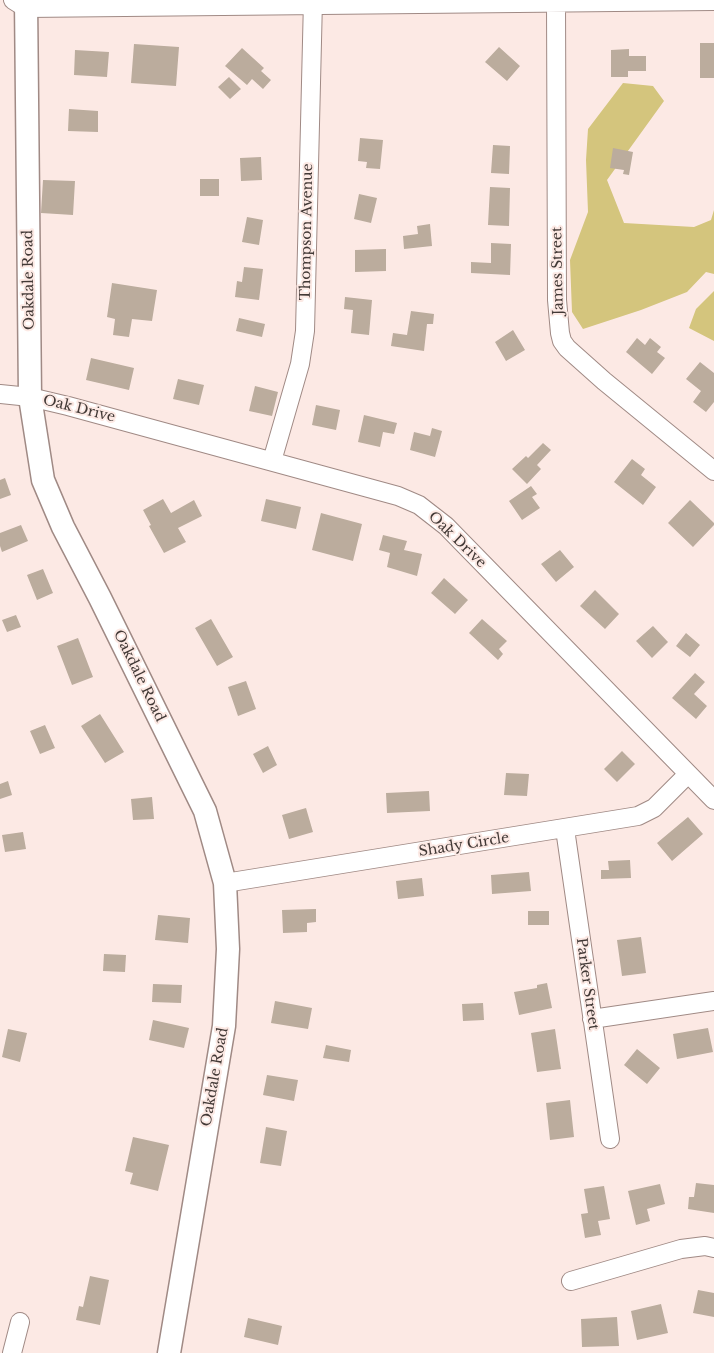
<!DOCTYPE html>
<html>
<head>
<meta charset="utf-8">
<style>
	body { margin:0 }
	canvas { display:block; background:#fce9e4 }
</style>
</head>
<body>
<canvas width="714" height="1353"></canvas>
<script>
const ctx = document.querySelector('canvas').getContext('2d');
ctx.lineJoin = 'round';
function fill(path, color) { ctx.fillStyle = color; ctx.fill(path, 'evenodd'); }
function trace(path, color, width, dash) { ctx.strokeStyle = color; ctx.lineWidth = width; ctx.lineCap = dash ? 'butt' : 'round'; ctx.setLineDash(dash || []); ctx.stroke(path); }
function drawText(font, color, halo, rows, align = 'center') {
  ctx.font = font + ' "Libre Baskerville",serif'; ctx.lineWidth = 4; ctx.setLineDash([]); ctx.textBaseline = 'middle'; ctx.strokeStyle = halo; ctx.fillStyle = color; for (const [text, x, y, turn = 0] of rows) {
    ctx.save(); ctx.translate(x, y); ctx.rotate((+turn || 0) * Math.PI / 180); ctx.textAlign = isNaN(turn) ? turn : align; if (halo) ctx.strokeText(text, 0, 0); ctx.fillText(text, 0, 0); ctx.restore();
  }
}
const green = new Path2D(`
	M623,83l30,3 11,15 -57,79 17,43 70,4 17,-7 3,-10v64l-8,-2 -19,20 -46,18 -58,19 -11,-17 -2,-52 18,-48 -2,-52 2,-31z
	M714,291v50l-25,-13 7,-19z`);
const building = new Path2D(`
	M700,43h14v35h-14z
	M134,44l45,3 -3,39 -45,-3z
	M499,47l21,19 -13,15 -22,-19z
	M242,48l22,20 -3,3 10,9 -8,9 -11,-10 -5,6 -22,-19z
	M629,49v7h17v15h-18v6h-17v-27z
	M75,50l34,2 -2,25 -33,-2z
	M229,77l12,12 -11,10 -12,-12z
	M69,109l29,2v21l-30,-1z
	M360,138l23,2 -3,29 -14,-1 1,-6 -9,-1z
	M493,145l17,1 -1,28 -18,-1z
	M613,148l20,4 -4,23 -6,-1 1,-4 -14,-2z
	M261,157l1,23 -21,1 -1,-23z
	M200,179h19v17h-19z
	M43,180l32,1 -2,34 -32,-2z
	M490,187l20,1 -1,38 -21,-1z
	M359,194l18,4 -6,25 -17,-4z
	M247,217l16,3 -4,25 -17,-3z
	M430,224l2,22 -28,3 -1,-13 15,-2 -1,-8z
	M491,243l20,1 -1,31 -39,-2v-11l20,1z
	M386,249v22l-31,1v-22z
	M244,267l19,2 -4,31 -24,-3 2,-16 5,1z
	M112,283l45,7 -5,31 -20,-2 -3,18 -16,-2 2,-16 -8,-2z
	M345,297l27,3 -3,35 -18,-2 2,-23 -9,-1z
	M411,311l23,3 -1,10h-6l-3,27 -33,-5 2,-13 14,2z
	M239,318l26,6 -3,13 -26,-6z
	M513,330l12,20 -19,11 -11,-19z
	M637,338l8,7 5,-7 11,9 -4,5 8,6 -13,16 -26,-22z
	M91,358l43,10 -5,22 -43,-10z
	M700,362l14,11v29l-8,10 -13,-10 8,-11 -15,-12z
	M178,379l26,6 -5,20 -26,-6z
	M255,386l23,6 -6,24 -23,-5z
	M316,405l24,5 -4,20 -24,-5z
	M364,415l33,8 -3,11 -11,-2 -3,15 -22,-5z
	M432,428l10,3 -7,26 -25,-7 4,-18 16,4z
	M543,443l8,7 -14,15 4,4 -14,15 -15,-15 14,-13 2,2z
	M632,459l13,10 -4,6 15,12 -13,18 -29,-23z
	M5,478l6,17 -11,4v-19z
	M531,486l6,8 -5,3 8,11 -18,12 -13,-19z
	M163,499l8,14 23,-13 8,16 -24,12 8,14 -22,11 -15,-27 2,-1 -8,-15z
	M266,499l35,8 -5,22 -35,-8z
	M690,500l24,23v2l-21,22 -25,-24z
	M321,513l41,11 -9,37 -41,-11z
	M21,525l7,16 -26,11 -2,-6v-13z
	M383,535l24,6 -3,9 18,4 -5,22 -30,-9 3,-14 -11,-3z
	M560,550l14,17 -18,15 -15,-18z
	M43,569l10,24 -16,7 -10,-25z
	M444,578l24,22 -13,14 -24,-21z
	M595,590l24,24 -14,15 -25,-23z
	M16,615l5,12 -14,5 -5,-12z
	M211,619l22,38 -16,9 -22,-38z
	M482,619l25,22 -8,8 4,5 -5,6 -29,-27z
	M653,626l15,16 -16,16 -16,-17z
	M686,633l14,12 -10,12 -14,-11z
	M78,638l15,39 -21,8 -15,-39z
	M695,673l10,9 -11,12 13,12 -11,13 -24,-21z
	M246,681l10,28 -18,7 -10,-29z
	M100,714l24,38 -19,11 -24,-37z
	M45,725l10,23 -15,6 -10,-23z
	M268,746l9,19 -14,8 -10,-19z
	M622,751l13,13 -18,18 -13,-13z
	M506,773l23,1 -2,22 -23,-1z
	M8,781l4,14 -12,4v-15z
	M429,791l1,20 -43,2 -1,-20z
	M152,797l2,22 -21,1 -2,-21z
	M306,808l7,24 -24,7 -7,-24z
	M688,817l15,17 -31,27 -15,-18z
	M23,832l3,17 -21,3 -3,-17z
	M630,860l1,18 -30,1v-9h8l-1,-9z
	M529,872l2,19 -39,3 -1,-19z
	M422,878l2,18 -26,3 -2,-18z
	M316,909v13l-9,1v9l-24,1 -1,-23z
	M528,911h21v14h-21z
	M158,915l32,3 -2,25 -33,-3z
	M641,937l5,36 -24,3 -5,-36z
	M104,954l22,1 -1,17 -22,-1z
	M547,983l5,25 -33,7 -5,-23 23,-4v-3z
	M153,984l29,1 -1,18 -29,-1z
	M275,1001l37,7 -4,21 -37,-6z
	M483,1003l1,17 -21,1 -1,-17z
	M153,1020l36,8 -5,20 -35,-8z
	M708,1028l5,24 -36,7 -4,-25z
	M8,1029l19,4 -7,29 -18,-5z
	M555,1029l6,40 -24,3 -6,-39z
	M326,1045l25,5 -2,12 -26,-4z
	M637,1049l23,19 -13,16 -23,-19z
	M267,1075l31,5 -4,21 -31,-6z
	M570,1100l4,37 -24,3 -4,-37z
	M266,1127l21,4 -6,35 -21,-3z
	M133,1137l36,8 -11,46 -28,-7 3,-11 -8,-2z
	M696,1183l18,2v28l-26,-4 1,-12h5z
	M660,1184l5,20 -18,5 3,12 -14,4 -8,-34z
	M604,1186l6,33 -12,2 3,14 -16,3 -4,-24 7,-1 -4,-24z
	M90,1276l19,4 -9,45 -24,-5 3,-14 4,1z
	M698,1290l16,3v24l-21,-4z
	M661,1304l7,29 -31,7 -6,-29z
	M617,1317l2,29 -37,1 -1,-28z
	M248,1318l34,8 -4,19 -34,-8z`);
const minor = new Path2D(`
	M13,0l13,8 688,-7
	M556,0l1,300 3,33 2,8 5,7 37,33 110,90
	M0,394l30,3 38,9 330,90 21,9 27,21 268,274
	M272,461l28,-97 5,-33 8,-331
	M565,829l45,310
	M225,883l413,-67 16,-8 34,-34
	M592,1019l122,-18
	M571,1281l110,-32 24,-3 9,2
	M12,1353l8,-31`);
const major = new Path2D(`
	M26,0l4,397 13,83 20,47 37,71 105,213 20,72 3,66 -4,77 -55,327`);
const streetNames = [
	["Thompson Avenue",307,232,-89],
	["James Street",558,271,-91],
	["Oakdale Road",29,280,-91],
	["Oak Drive",79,409,14],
	["Oak Drive",457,540,44],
	["Oakdale Road",139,676,64],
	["Shady Circle",464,845,-9],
	["Parker Street",587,984,82],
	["Oakdale Road",215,1077,-80]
];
fill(green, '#d4c57d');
fill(building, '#bbac9d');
trace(minor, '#a08a85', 20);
trace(major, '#a08a85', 25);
trace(minor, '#fff', 18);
trace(major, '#fff', 22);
drawText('14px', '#423936', '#fce9e4', streetNames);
</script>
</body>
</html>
